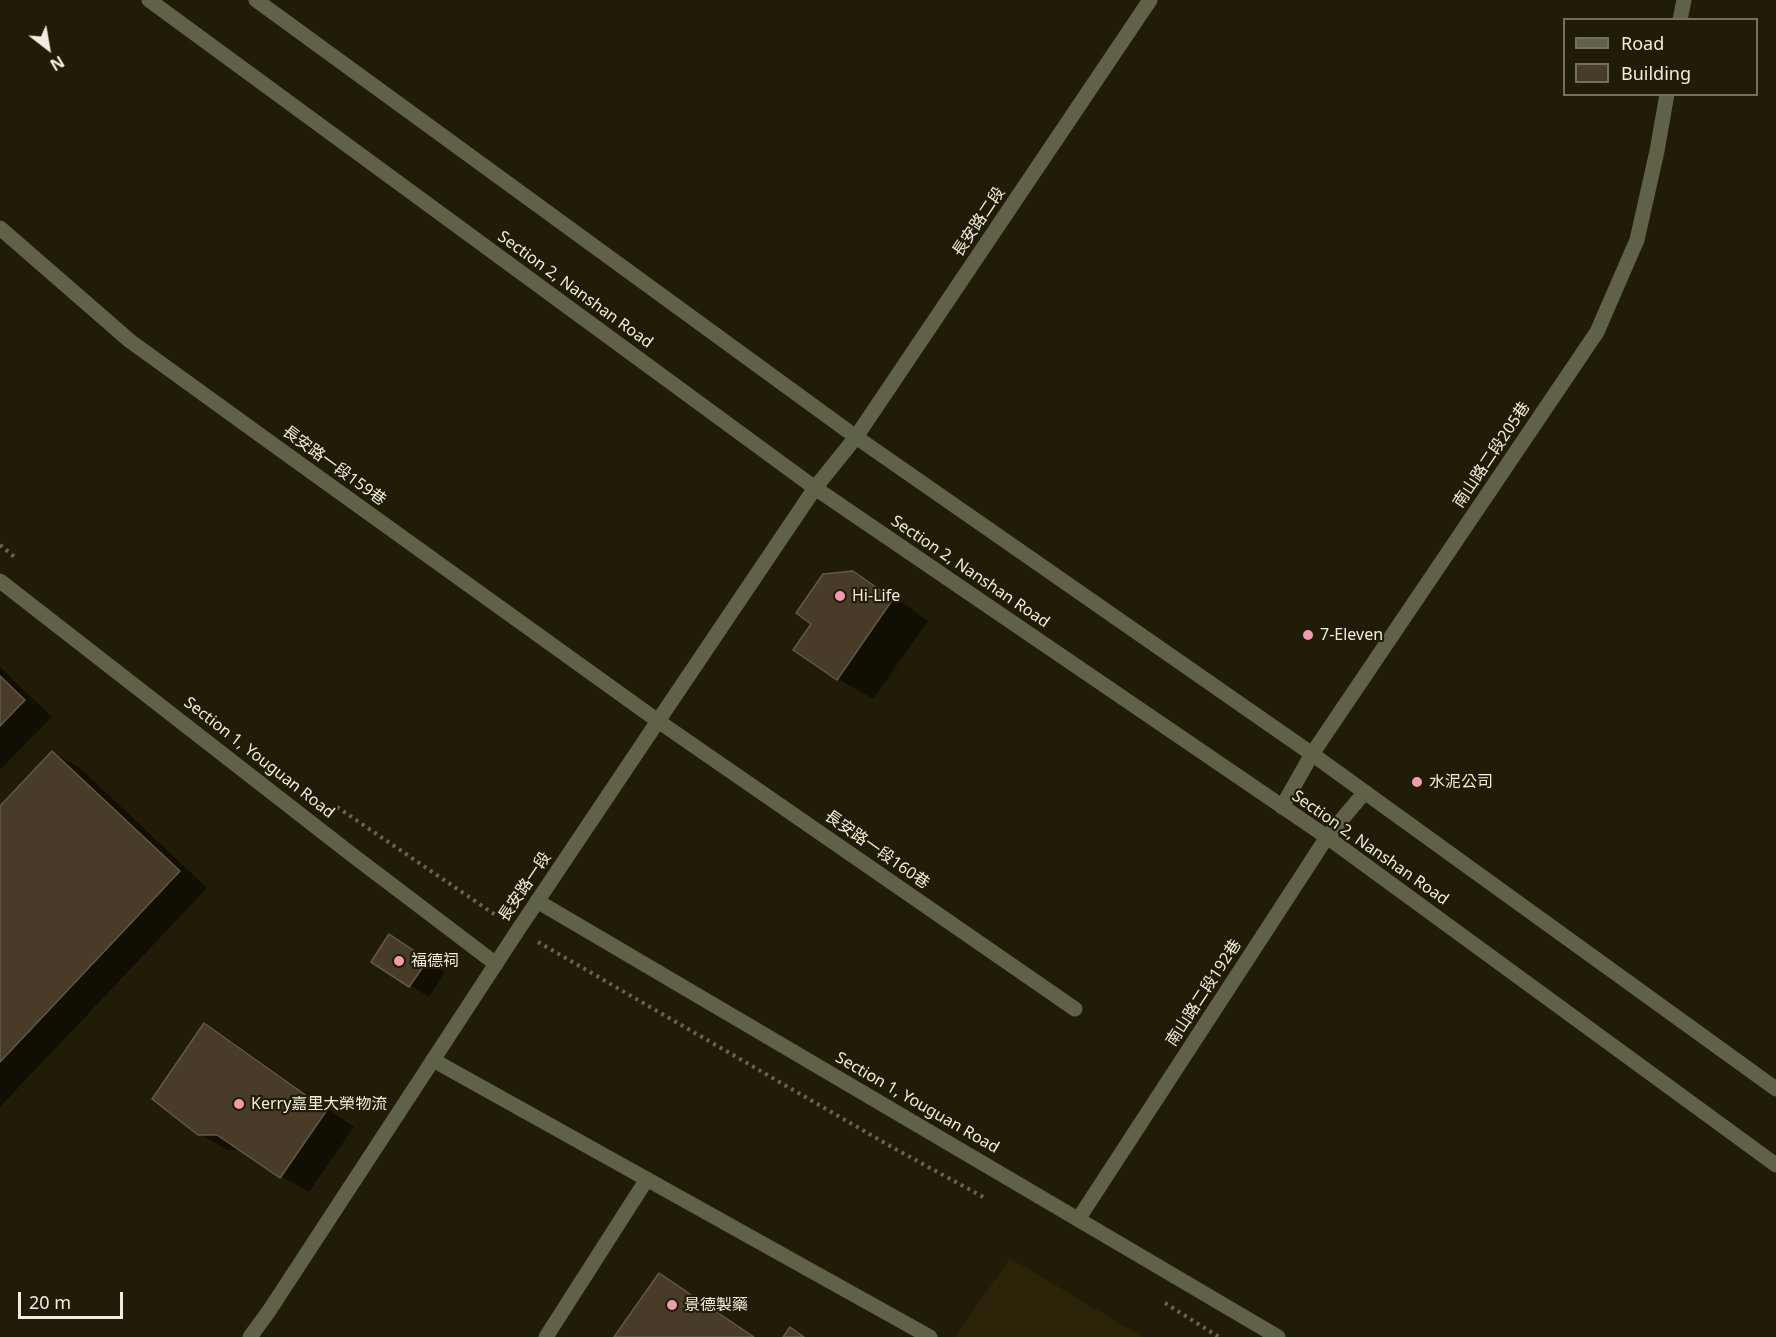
<!DOCTYPE html>
<html>
<head>
<meta charset="utf-8">
<style>
	body { margin:0 }
	#map { position:relative; width:1776px; height:1337px; overflow:hidden; background:#211c07; font-family:"Noto Sans",sans-serif }
	canvas { display:block }
	.legend { position:absolute; left:1563px; top:18px; width:195px; height:78px; box-sizing:border-box; background:#211c07; border:2px solid #74705e; margin:0; padding:8px 10px; list-style:none; font-size:18px; color:#f0ede0 }
	.legend li { display:flex; align-items:center; gap:12px; height:30px }
	.legend b { width:30px; border:2px solid #74705e }
	.north { position:absolute; left:18px; top:18px; width:60px; height:60px; -webkit-text-stroke:4px #211c07; paint-order:stroke; rotate:149deg; font-size:16px; font-weight:700; line-height:24px; text-align:center; color:#f0ede0 }
	.north::after { content:''; display:block; margin:auto; width:21px; height:27px; background:#f0ede0; clip-path:polygon(50% 0,100% 100%,50% 72%,0 100%) }
	.scale { position:absolute; left:18px; top:1292px; width:105px; height:27px; box-sizing:border-box; border:3px solid #f0ede0; border-top:0; padding-left:8px; font-size:18px; line-height:21px; white-space:nowrap; color:#f0ede0; -webkit-text-stroke:4px #211c07; paint-order:stroke }
</style>
</head>
<body>
<div id="map">
<canvas width="1776" height="1337"></canvas>
<ul class="legend">
<li><b style="height:8px;background:#5f6247"></b>Road</li>
<li><b style="height:16px;background:#483c29"></b>Building</li>
</ul>
<div class="north">N</div>
<div class="scale">20 m</div>
</div>
<script>
const ctx = document.querySelector('canvas').getContext('2d');
ctx.lineJoin = 'round';
function fill(path, color) { ctx.fillStyle = color; ctx.fill(path, 'evenodd'); }
function trace(path, color, width, dash) { ctx.strokeStyle = color; ctx.lineWidth = width; ctx.lineCap = dash ? 'butt' : 'round'; ctx.setLineDash(dash || []); ctx.stroke(path); }
function drawText(font, color, halo, rows, align = 'center') {
  ctx.font = font + ' "Noto Sans","Noto Sans TC",sans-serif'; ctx.lineWidth = 4.5; ctx.setLineDash([]); ctx.textBaseline = 'middle'; ctx.strokeStyle = halo; ctx.fillStyle = color; for (const [text, x, y, turn = 0] of rows) {
    ctx.save(); ctx.translate(x, y); ctx.rotate((+turn || 0) * Math.PI / 180); ctx.textAlign = isNaN(turn) ? turn : align; if (halo) ctx.strokeText(text, 0, 0); ctx.fillText(text, 0, 0); ctx.restore();
  }
}
const built = new Path2D(`
	M1010,1258l133,79h-188z`);
const shadow = new Path2D(`
	M853,573l37,21 38,27 -55,78 -35,-20z
	M0,667l52,50 -52,53z
	M52,752l28,16 127,120 -207,219v-299z
	M408,947l37,25 -16,25 -56,-35z
	M205,1025l27,16 122,86 -45,65 -28,-16 -39,-26h-15l-28,-17z
	M660,1275l27,16 69,46h-140z`);
const building = new Path2D(`
	M853,571l40,28 -56,81 -44,-30 18,-26 -15,-11 27,-39z
	M0,676l25,24 -25,26z
	M52,751l128,120 -180,191v-256z
	M389,934l39,26 -19,27 -38,-25z
	M204,1023l123,87 -47,68 -63,-43h-19l-46,-36z
	M659,1273l95,64h-140z
	M790,1327l14,10h-21z`);
const path = new Path2D(`
	M0,545l16,13
	M337,807l160,109
	M538,942l352,204 95,52
	M1165,1303l54,34`);
const service = new Path2D(`
	M0,228l130,113 148,107 380,273 417,288
	M537,901l741,436
	M1079,1218l248,-381 38,-45`);
const minor = new Path2D(`
	M1680,20l4,-20
	M0,581l351,273 145,110
	M1282,807l30,-53 285,-422 40,-92 20,-89 10,-57
	M433,1060l497,277
	M546,1337l101,-158`);
const tertiary = new Path2D(`
	M149,0l666,488 512,349 449,328
	M256,0l600,437 456,317 464,335
	M250,1337l19,-26 249,-381 140,-209 157,-233 41,-51 294,-437`);
const markers = [
	[840,596,6,"#f29aaf"],
	[1308,635,6,"#f29aaf"],
	[1417,782,6,"#f29aaf"],
	[399,961,6,"#f29aaf"],
	[239,1104,6,"#f29aaf"],
	[672,1305,6,"#f29aaf"]
];
const streetNames = [
	["長安路二段",979,222,-56],
	["Section 2, Nanshan Road",575,290,36],
	["南山路二段205巷",1492,455,-56],
	["長安路一段159巷",334,466,36],
	["Section 2, Nanshan Road",970,572,34],
	["Section 1, Youguan Road",259,758,38],
	["Section 2, Nanshan Road",1370,848,35],
	["長安路一段160巷",877,850,35],
	["長安路一段",525,887,-56],
	["南山路二段192巷",1204,993,-57],
	["Section 1, Youguan Road",917,1103,30]
];
const poiNames = [
	["Hi-Life",852,596],
	["7-Eleven",1320,635],
	["水泥公司",1429,782],
	["福德祠",411,961],
	["Kerry嘉里大榮物流",251,1104],
	["景德製藥",684,1305]
];
fill(built, '#2a2307');
fill(shadow, '#0007');
fill(building, '#483c29');
trace(building, '#655844', 1.5);
trace(path, '#696452', 4, [3, 4.5]);
trace(service, '#5f6247', 15);
trace(minor, '#5f6247', 15);
trace(tertiary, '#5f6247', 15);
for (const [x, y, r, color] of markers) { const dot = new Path2D(); dot.arc(x, y, r, 0, 2 * Math.PI); ctx.fillStyle = color; ctx.fill(dot); trace(dot, '#211c07', 2); }
drawText('16px', '#f0ede0', '#211c07', streetNames);
drawText('16px', '#f0ede0', '#211c07', poiNames, 'left');
</script>
</body>
</html>
